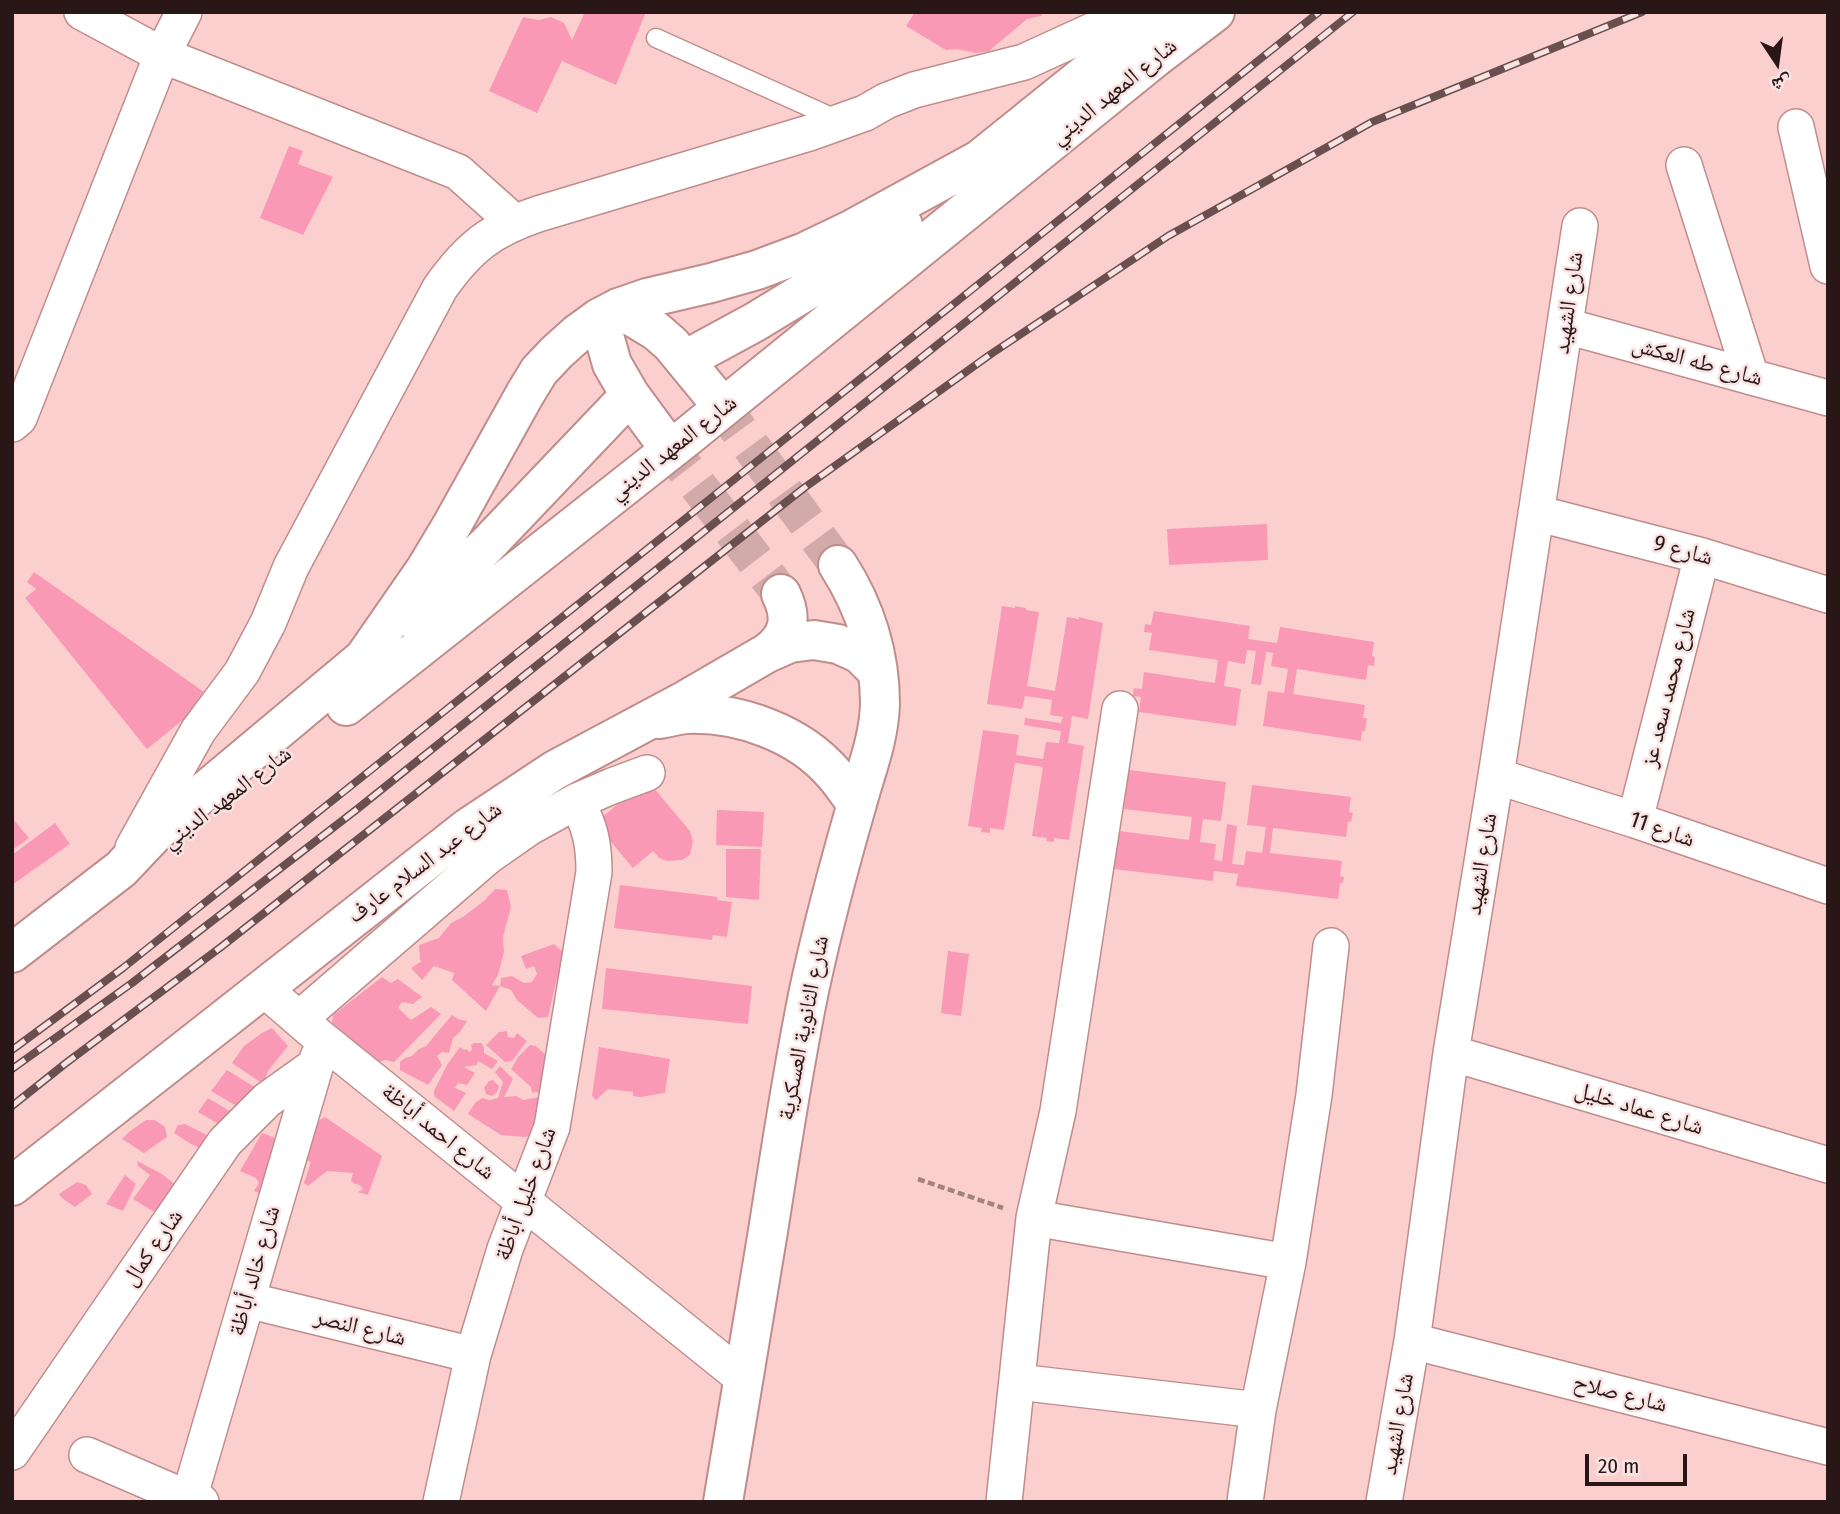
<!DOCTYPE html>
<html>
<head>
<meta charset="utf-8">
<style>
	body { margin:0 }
	#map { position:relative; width:1840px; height:1514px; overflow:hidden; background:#fbcfce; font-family:"Fira Sans Condensed","Noto Naskh Arabic",sans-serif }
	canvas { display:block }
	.frame { position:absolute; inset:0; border:14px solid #291616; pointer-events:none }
	.north { position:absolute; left:1742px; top:28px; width:70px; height:70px; -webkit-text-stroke:5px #f9e3e2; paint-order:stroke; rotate:167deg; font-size:19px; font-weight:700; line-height:28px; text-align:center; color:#291616 }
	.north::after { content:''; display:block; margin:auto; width:24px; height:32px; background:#291616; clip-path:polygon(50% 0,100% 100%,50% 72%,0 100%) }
	.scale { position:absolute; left:1585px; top:1454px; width:102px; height:32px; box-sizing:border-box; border:4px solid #291616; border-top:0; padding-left:9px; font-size:21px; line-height:24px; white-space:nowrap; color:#291616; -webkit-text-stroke:5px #f9e3e2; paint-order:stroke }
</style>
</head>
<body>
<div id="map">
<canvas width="1840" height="1514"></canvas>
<div class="frame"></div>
<div class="north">ش</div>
<div class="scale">20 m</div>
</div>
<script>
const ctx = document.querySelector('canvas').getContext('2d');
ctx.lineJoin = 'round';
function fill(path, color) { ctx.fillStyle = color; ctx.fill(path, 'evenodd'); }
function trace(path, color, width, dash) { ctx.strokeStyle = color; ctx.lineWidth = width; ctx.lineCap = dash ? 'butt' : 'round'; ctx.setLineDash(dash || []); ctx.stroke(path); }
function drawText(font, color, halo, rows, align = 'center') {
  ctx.font = font + ' "Fira Sans Condensed","Noto Naskh Arabic",sans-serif'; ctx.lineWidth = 5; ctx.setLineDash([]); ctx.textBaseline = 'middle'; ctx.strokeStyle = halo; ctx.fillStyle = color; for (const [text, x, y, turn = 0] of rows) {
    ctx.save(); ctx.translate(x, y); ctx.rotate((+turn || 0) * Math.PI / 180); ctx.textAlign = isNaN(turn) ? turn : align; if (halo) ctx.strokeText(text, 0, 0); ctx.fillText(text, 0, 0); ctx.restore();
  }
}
const building = new Path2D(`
	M585,12h61l-30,73 -54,-24 -25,52 -48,-22 34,-74 15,3 13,-3 13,6 8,17z
	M915,12h128l-2,4 -14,3 -38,32 -13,2 -19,-4 -11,1 -40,-24z
	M289,146l14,5 -5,13 35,13 -30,58 -43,-17z
	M1267,524l1,36 -99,5 -2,-36z
	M34,572l177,125 -64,52 -122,-151 11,-9 -9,-7z
	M1002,606l13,2v-2l11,2v2l13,2 -12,74 28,5 12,-74 12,2v-2l24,6 -15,96 -16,-3 -4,27 16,3 -15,94 -15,-2v4l-8,-1 1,-3 -15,-2 11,-69 -28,-4 -11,67 -14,-2v5l-9,-1 1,-4 -14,-2 15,-96 36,5 -3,20 27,4 3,-17 13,1 2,-12 -37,-6 1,-7 36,5 2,-6 -13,-2 2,-15 -27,-4 -3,13 -35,-5z
	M1154,611l96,15 -2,13 29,4 3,-16 94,15 -2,14 3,1 -1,9 -6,-1 -2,15 -69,-11 -4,25 72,11 -2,13h4l-2,13h-3l-1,10 -98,-15 5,-35 16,2 4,-24 -17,-3 2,-13 -7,-1 -5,33 -10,-1 5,-33 -9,-1 -2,14 -17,-3 -4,25 17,3 -5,37 -97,-14 2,-15 -8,-1 1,-8 8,1 2,-17 71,11 3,-23 -69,-10 3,-17 -8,-1 1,-8 6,1z
	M1129,770l97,12 -5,39 -18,-2 -3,23 16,2 -2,16 8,1 5,-37 10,2 -5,38 12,1 2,-14 16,2 4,-26 -19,-2 5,-40 99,12 -2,15 4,1 -2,9 -3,-1 -2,16 -73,-9 -3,25 72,8 -2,15 4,1 -1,6h-3l-2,16 -102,-13 2,-12 -24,-3 -1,10 -99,-12 2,-15 -3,-1 1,-9 3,1 2,-14 70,9 3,-23 -68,-8 2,-15 -6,-1 1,-7h6z
	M647,780l43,51 3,10 -3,14 -8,5 -15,1 -8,-3 -6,-7 -20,17 -38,-45z
	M717,810l47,2 -2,35 -46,-2z
	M12,818l17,20 -17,12z
	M55,823l15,21 -58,41v-30z
	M726,849h35l-2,51 -33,-3z
	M620,885l98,12 -1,3 15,2 -5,35 -14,-2 -1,5 -98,-12z
	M495,889l12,1 4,17 -8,30 1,15 -6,23 -6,10 8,1 -14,25 -34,-31 2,-7 -20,-7 -12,14 -11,-12 11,-7 -2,-1 -1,-15 20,-7 12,-15 12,-6 22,-17z
	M554,944l9,8 -15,65 -10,1 -21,-18 -6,-10 -11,-4 1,-8 11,-2 12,7 8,-1 5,-8 -3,-8 -8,3 -5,-13z
	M948,951l21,3 -8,62 -20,-3z
	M606,968l146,18 -4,38 -146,-15z
	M382,977l9,6 7,-4 24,18 -9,7 -11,-2 -4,6 13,12 20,-13 10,7 -47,48 -8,-2 -7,2 -47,-39 1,-8z
	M452,1015l6,4 9,2 -7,11 -7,6 -4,15 -7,-1 -5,4 5,9 -14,20 -28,-15v-8l5,-4 7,-2 7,-7 7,-3z
	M272,1028l16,18 -20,25 -5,13 -31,-21 12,-17 18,-13z
	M507,1031l1,6 6,1 3,-5 10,8 -15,20 -7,1 -19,-17 13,-13z
	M474,1043h7l3,4v6l14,8 -6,8 -14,-8 -1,4 -13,2 11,6 -8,12 -9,-2 -3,5 11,5 -12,18 -20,-15v-5l13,-26 13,-18 4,3 3,-1 2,3 3,-2 -1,-5z
	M530,1045l6,1 15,14 -7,34 -8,-2 -4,1 -1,-6 -20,-18 7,-12z
	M599,1047l71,12 -5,34 -25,4 -7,-1v-4l-25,-3 -12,11 -4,-4z
	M500,1066l13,13 -9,18 12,-1 7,4 16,-3 7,36 -22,4 -23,-2 -33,-21 7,-11 7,-5 8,2 8,-2 5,-16 -8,-10z
	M227,1070l34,21 -18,19 -32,-19z
	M493,1080l6,6 -2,6 -5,4 -6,-2 -2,-6 5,-7z
	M208,1098l30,18 -9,14 -31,-18z
	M325,1117l57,39 -14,39 -10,-3 5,-3 -3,-4 -5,-1 -4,-3 2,-8 -26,-2 -19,15 -4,-3 7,-21 -8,-3 1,-21 14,-17z
	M146,1120h9l10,7 2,10 -23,16 -22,-14 7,-7z
	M185,1124l34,17 -19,7 -9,-4 -17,-11 4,-8z
	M262,1133l22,8 -14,56 -16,-6 5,-8 -3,-5 -16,-7z
	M137,1161l25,13 15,12 -21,27 -23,-14 17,-24 -12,-9z
	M125,1175l11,9 -13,27 -17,-7z
	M77,1182l9,3 6,9 -17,13 -13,-9 -3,-4z`);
const primaryTunnel = new Path2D(`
	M717,400l121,165
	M663,440l118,154`);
const path = new Path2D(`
	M918,1179l85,29`);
const lane = new Path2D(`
	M656,38l182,82`);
const street = new Path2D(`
	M82,12l80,43 296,117 56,50
	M1796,127l32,139
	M1684,165l67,212
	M1566,326l262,72
	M12,424l7,-6 143,-363 22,-43
	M1536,513l166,43 126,39
	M1496,776l139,44 193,66
	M1635,820l67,-264
	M133,848l65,-117 44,-59 26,-49 23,-56 149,-279c29,-41 51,-58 98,-74l271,-81 56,-20 21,-12 28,-11 110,-28 70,-32 69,-18
	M264,989l59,51 421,339
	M299,1019l188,-162 43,-30 47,-26 35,-15 35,-13
	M1451,1053l377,112
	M1034,1218l254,44
	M247,1300l226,55
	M1412,1341l416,106
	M1018,1382l240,28
	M12,1452l213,-310 42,-42 49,-35
	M87,1455l102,44 12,3
	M188,1502l130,-445
	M441,1502l32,-147 32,-106 47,-122 42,-255c0,-30 -4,-44 -17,-71
	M1004,1502l30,-284 24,-107 62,-402
	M1245,1502l13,-92 30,-148 26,-167 17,-149
	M1384,1502l28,-161 39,-288 45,-277 84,-550`);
const primary = new Path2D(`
	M618,308l38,23 15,13 46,56
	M599,318l13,46 18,31 33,45
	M685,360l70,-38 79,-48 69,-49
	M411,618l76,-73 143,-150
	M767,653c22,-16 26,-35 14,-59
	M346,706l342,-270 468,-379 59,-45
	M660,719c9,-2 18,-4 27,-5 52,-2 112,19 147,60 8,9 15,20 23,30
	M12,953l109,-84 35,-37 208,-174 61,-88 27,-45 73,-131 14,-23 18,-19 20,-18 22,-16 19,-10 29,-10 64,-15 46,-13 48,-18 46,-22 128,-70 184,-148
	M12,1186l457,-359 86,-57 131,-70 81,-47 23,-10 24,-3 24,4 22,10 17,17
	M723,1502c15,-91 30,-181 45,-271 13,-82 25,-164 42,-245 13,-60 29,-120 46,-179 9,-34 23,-67 24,-103 0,-51 -15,-97 -42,-139`);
const rail = new Path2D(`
	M12,1050l111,-82 1196,-956
	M12,1069l120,-86 224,-173 997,-798
	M12,1106l54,-43 155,-116 583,-459 187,-134 177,-118 204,-114 270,-110`);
const streetNames = [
	["شارع المعهد الديني",1114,92,-39],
	["شارع الشهيد",1569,303,-82],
	["شارع طه العكش",1697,362,15],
	["شارع المعهد الديني",673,448,-38],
	["شارع 9",1683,551,15],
	["شارع محمد سعد عز",1669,688,-76],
	["شارع المعهد الديني",227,798,-37],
	["شارع 11",1662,830,19],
	["شارع عبد السلام عارف",425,863,-37],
	["شارع الشهيد",1482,864,-81],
	["شارع الثانوية العسكرية",804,1028,-79],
	["شارع عماد خليل",1639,1109,17],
	["شارع احمد أباظة",438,1132,39],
	["شارع خليل أباظة",526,1194,-70],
	["شارع كمال",153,1248,-55],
	["شارع خالد أباظة",255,1271,-74],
	["شارع النصر",360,1328,14],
	["شارع صلاح",1620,1394,14],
	["شارع الشهيد",1398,1424,-80]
];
fill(building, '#f999b6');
trace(primaryTunnel, '#d1aaa9', 38, [38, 19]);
trace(lane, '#c08d8b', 21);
trace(street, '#c08d8b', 38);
trace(primary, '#c08d8b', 42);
trace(path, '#a38281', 4.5, [7, 3.5]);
trace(lane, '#fff', 18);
trace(street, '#fff', 35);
trace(primary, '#fff', 38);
trace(rail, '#6a4f4f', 8);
trace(rail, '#f9e3e2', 5, [16]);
drawText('23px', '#291616', '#f9e3e2', streetNames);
</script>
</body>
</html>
